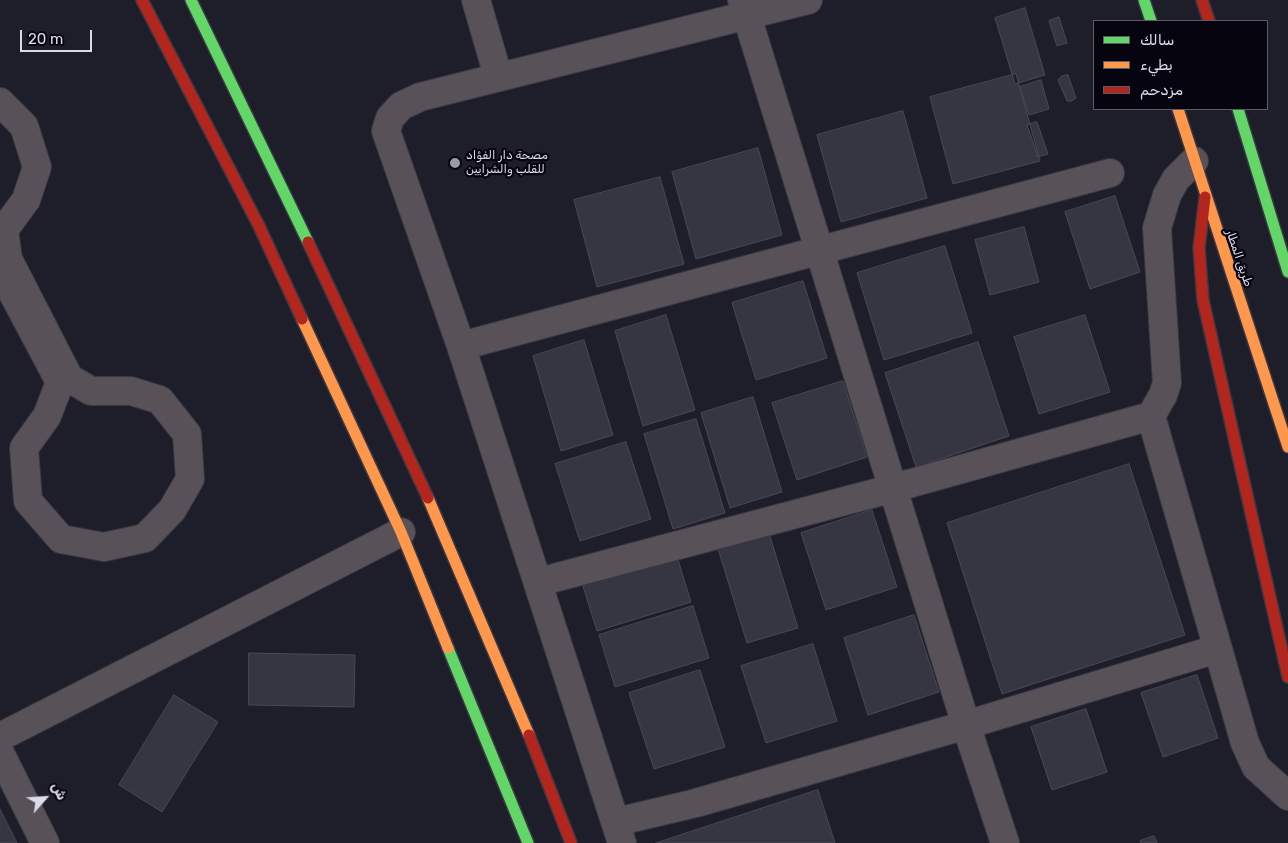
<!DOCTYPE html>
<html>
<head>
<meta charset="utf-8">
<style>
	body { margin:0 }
	#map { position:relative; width:1288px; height:843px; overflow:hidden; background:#1e1d2a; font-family:Rubik,Cairo,sans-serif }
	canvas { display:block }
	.legend { position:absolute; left:1093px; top:20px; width:175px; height:90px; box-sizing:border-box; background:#06050f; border:1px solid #5b5b68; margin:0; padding:6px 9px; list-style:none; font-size:15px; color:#dbdbed }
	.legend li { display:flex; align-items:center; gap:10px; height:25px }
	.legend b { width:25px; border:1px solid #5b5b68 }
	.north { position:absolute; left:20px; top:773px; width:50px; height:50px; -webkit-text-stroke:4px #06050f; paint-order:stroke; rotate:64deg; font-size:14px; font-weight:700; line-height:20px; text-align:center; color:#dbdbed }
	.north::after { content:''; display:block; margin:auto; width:18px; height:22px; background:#dbdbed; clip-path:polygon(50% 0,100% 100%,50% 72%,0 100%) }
	.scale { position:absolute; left:20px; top:30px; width:72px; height:22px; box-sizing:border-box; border:2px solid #dbdbed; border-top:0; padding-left:6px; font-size:15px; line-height:18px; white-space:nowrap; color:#dbdbed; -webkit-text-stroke:4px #06050f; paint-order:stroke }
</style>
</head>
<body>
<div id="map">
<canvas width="1288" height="843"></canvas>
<ul class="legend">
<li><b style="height:6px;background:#63d668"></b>سالك</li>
<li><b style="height:6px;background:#ff974d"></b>بطيء</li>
<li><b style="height:6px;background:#b3261e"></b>مزدحم</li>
</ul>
<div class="north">ش</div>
<div class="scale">20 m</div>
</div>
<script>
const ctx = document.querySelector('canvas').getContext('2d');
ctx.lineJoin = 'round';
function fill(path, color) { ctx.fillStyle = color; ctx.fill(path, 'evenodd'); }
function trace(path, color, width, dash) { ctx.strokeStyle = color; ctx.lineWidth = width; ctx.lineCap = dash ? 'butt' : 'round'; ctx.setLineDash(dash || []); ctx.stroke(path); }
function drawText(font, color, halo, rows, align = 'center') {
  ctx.font = font + ' Rubik,Cairo,sans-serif'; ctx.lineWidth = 4.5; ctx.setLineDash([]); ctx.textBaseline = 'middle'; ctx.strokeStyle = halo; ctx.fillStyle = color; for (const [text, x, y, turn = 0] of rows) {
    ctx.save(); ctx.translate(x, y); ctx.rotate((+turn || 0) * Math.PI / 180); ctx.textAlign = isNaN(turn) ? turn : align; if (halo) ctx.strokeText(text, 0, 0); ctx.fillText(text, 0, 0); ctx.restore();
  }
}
const building = new Path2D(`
	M1025,8l20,67 -30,9 -20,-66z
	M1059,17l8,26 -10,3 -8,-25z
	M1016,74l24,87 -87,23 -23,-87z
	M1068,75l8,23 -4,3h-5l-9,-21 4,-4z
	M1041,80l8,29 -20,6 -9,-28z
	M903,111l24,87 -86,24 -24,-87z
	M1037,122l11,32 -10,3 -11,-32z
	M758,148l24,87 -86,24 -24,-87z
	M660,177l24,87 -87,23 -23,-87z
	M1115,196l25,76 -50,17 -25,-77z
	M1024,227l15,55 -49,13 -15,-55z
	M945,246l27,87 -88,27 -27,-87z
	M803,281l24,77 -71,22 -24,-77z
	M666,315l29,95 -52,16 -28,-95z
	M1085,315l25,77 -71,22 -25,-77z
	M584,340l29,95 -52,16 -28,-95z
	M978,342l31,94 -93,31 -31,-94z
	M843,381l24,76 -70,23 -25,-77z
	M753,397l29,95 -52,16 -29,-95z
	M696,419l29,94 -52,16 -29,-95z
	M626,442l25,77 -71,22 -25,-77z
	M1129,464l56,171 -183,59 -55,-171z
	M872,510l25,77 -71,23 -25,-77z
	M769,533l29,95 -51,15 -29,-94z
	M675,550l16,52 -94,29 -16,-51z
	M693,606l16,52 -94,29 -16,-52z
	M914,615l25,77 -71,23 -24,-77z
	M813,644l24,77 -71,22 -25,-77z
	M249,653l106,2 -1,52 -105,-2z
	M700,670l25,77 -71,22 -25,-76z
	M1197,675l21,63 -55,19 -22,-64z
	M174,695l44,27 -56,90 -43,-27z
	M1086,709l21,63 -55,18 -21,-63z
	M818,790l17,53h-179z
	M0,809l17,34h-17z
	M1154,836l3,7h-16l-1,-2z`);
const street = new Path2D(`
	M476,0l22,76
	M742,0l224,725 39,118
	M0,102l24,24 13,41 -11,33 -22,30 4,29 61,119 22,13h40l29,9 27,34 3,45 -18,31 -27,28 -41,9 -43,-8 -33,-38 -4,-53 23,-32 13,-34 -60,-113
	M461,346l-75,-215 4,-13 11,-12 19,-9 388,-97
	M1151,416l94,327 11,24 32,29
	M539,582l355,-94 257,-72 12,-21 4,-12 -10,-155 10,-33 9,-16 18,-18
	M0,737l401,-205
	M0,753l45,90
	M616,822l80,-19 270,-78 251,-76
	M622,843l-161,-497 649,-173`);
const fast = new Path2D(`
	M191,0l117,242
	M1144,0l7,21
	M1238,109l50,163
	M448,648l80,195`);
const slow = new Path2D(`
	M1178,109l110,338
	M302,319l99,213 47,116
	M428,498l101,237`);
const jam = new Path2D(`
	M142,0l117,226 43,93
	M1202,0l7,21
	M1205,197l-6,51 4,52 85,377
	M308,242l120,256
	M529,735l42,108`);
const markers = [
	[455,163,6,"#9998a9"]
];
const poiNames = [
	["مصحة دار الفؤاد",466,156],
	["للقلب والشرايين",466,170]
];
const streetNames = [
	["طريق المطار",1239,258,71]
];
fill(building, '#363542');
trace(building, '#494854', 1);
trace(street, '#393844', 30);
trace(fast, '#393844', 14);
trace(slow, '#393844', 14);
trace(jam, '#393844', 14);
trace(street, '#585258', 28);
trace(fast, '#63d668', 11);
trace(slow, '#ff974d', 11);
trace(jam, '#b3261e', 11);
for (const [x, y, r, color] of markers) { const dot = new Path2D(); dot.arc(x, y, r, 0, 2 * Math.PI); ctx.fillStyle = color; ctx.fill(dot); trace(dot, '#06050f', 2); }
drawText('12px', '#dbdbed', '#06050f', poiNames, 'left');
drawText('12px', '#dbdbed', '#06050f', streetNames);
</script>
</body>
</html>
